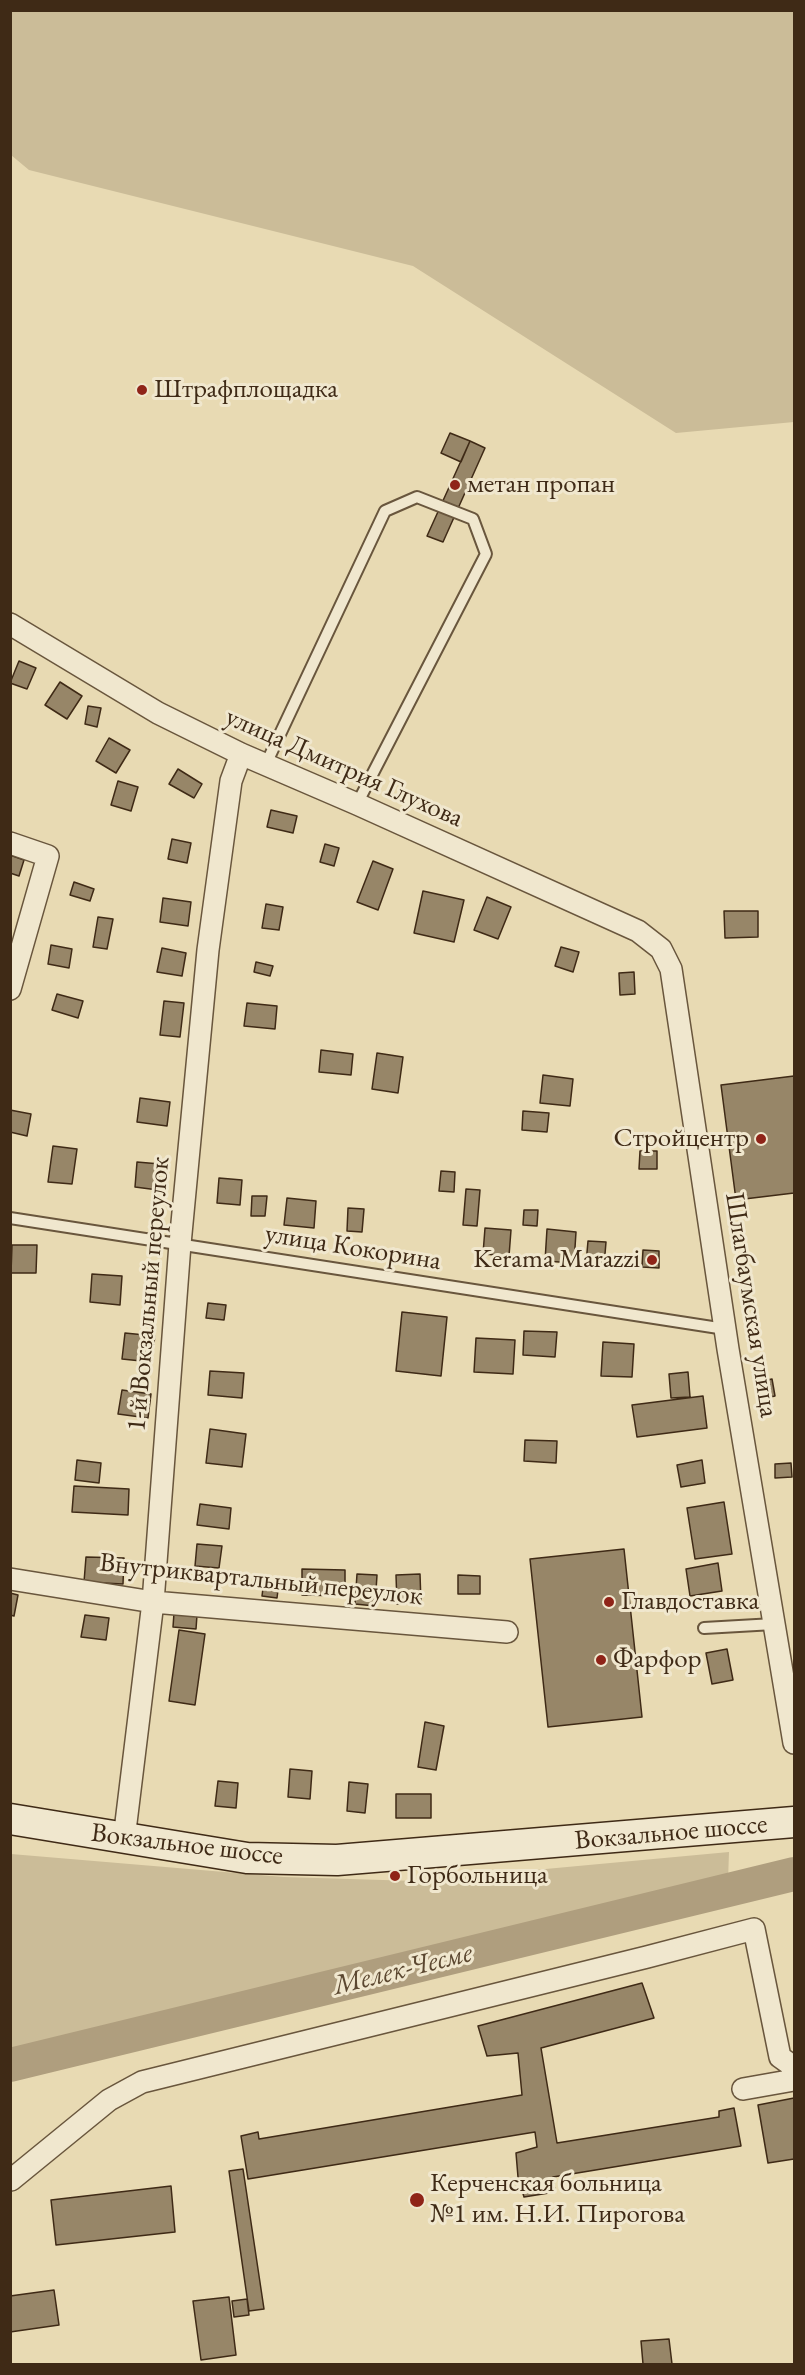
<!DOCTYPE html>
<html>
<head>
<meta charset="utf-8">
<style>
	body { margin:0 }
	#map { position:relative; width:805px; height:2375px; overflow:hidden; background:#e8dab3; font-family:"EB Garamond",serif }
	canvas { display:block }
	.frame { position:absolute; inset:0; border:12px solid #3f2a16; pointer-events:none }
</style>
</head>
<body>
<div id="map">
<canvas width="805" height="2375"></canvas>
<div class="frame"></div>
</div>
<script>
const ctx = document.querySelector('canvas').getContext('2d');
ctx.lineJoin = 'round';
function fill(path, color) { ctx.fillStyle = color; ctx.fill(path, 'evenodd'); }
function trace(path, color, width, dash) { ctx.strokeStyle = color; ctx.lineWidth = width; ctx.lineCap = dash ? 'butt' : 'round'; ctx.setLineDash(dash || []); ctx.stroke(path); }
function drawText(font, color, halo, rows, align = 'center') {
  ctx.font = font + ' "EB Garamond",serif'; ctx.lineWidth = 6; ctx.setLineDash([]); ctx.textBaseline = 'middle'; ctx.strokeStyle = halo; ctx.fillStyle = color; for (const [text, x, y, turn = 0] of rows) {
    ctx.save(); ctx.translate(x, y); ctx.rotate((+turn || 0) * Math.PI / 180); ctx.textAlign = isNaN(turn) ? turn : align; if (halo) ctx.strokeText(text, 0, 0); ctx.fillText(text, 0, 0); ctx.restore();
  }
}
const green = new Path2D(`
	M10,11h784v411l-118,11 -263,-167 -384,-96 -18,-15z
	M729,1852l-1,29 -717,169v-196l273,23 132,4z`);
const river = new Path2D(`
	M10,2065l784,-191`);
const building = new Path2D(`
	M450,433l20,8 -9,21 -20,-9z
	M470,441l15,7 -42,94 -16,-6z
	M19,661l17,7 -9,21 -17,-6z
	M60,682l22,14 -15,23 -22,-14z
	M88,706l13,2 -4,19 -12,-3z
	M109,738l21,12 -14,23 -20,-12z
	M178,769l24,15 -8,14 -25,-14z
	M118,781l20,6 -7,24 -20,-6z
	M271,810l26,6 -4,17 -26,-6z
	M172,839l19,4 -4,20 -19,-4z
	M325,844l14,4 -5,18 -14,-4z
	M10,855l14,5 -5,16 -9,-3z
	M373,861l20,8 -15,41 -21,-8z
	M74,882l20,7 -4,12 -20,-6z
	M423,891l41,9 -10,42 -40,-9z
	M487,897l24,10 -13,32 -24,-9z
	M163,898l28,4 -3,24 -28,-4z
	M266,904l17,3 -4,23 -17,-2z
	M724,911h34v26l-33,1z
	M98,917l15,2 -6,30 -14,-2z
	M51,945l21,4 -3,19 -21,-4z
	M561,947l18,5 -6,20 -18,-6z
	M162,948l24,5 -4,23 -25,-4z
	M256,962l17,4 -3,10 -16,-4z
	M634,972l1,22 -15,1 -1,-22z
	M57,994l26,7 -5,17 -26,-8z
	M164,1001l20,2 -4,34 -20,-2z
	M247,1003l30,3 -2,23 -31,-3z
	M321,1050l32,4 -2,21 -32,-3z
	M377,1053l26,4 -5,36 -26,-4z
	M543,1075l30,4 -3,27 -30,-3z
	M794,1076v117l-58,7 -15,-115z
	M140,1098l30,4 -3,24 -30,-4z
	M10,1110l21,4 -4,22 -17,-4z
	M523,1111l26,2 -2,19 -25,-2z
	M53,1146l24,3 -5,35 -24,-2z
	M640,1151h17v18h-18z
	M137,1162l23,2 -2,26 -23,-3z
	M441,1171l14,1 -1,20 -15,-1z
	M219,1178l23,2 -2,25 -23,-2z
	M466,1189l14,1 -3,36 -14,-1z
	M252,1196h15l-2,20h-14z
	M287,1198l29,3 -2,27 -30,-3z
	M348,1208l16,1 -2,23 -15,-1z
	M524,1210h14l-1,16 -14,-1z
	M485,1228l26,2 -2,26 -26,-2z
	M547,1229l29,3 -2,31 -29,-2z
	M588,1241l18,1 -2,24 -18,-2z
	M12,1245h25l-1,28h-25z
	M643,1250l16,1v17l-17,-1z
	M92,1274l30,2 -2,29 -30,-3z
	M208,1303l18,2 -2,15 -18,-2z
	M402,1312l45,5 -6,59 -45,-5z
	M524,1331l33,1 -2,25 -32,-2z
	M125,1333l30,3 -4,26 -29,-3z
	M476,1338l39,2 -2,34 -39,-2z
	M603,1342l31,2 -2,33 -31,-1z
	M210,1371l34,2 -2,25 -34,-3z
	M688,1372l2,25 -19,1 -2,-24z
	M772,1379l3,17 -9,2 -3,-17z
	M122,1390l29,4 -3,24 -30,-4z
	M703,1396l4,32 -70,9 -5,-32z
	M210,1429l36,5 -4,33 -36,-4z
	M525,1440l32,1 -1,22 -32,-2z
	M77,1460l24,3 -2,20 -24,-3z
	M702,1460l3,23 -24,4 -4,-22z
	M791,1463l1,14 -17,1v-14z
	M74,1486l55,3 -1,26 -56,-3z
	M724,1502l8,52 -37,5 -8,-51z
	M200,1504l31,4 -2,21 -32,-4z
	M197,1544l25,2 -3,22 -24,-2z
	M624,1549l18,168 -94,10 -18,-168z
	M86,1557l38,1 -1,26 -39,-2z
	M718,1563l4,28 -32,5 -4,-27z
	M302,1569l43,1v26l-43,-1z
	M357,1574l20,1 -2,31 -20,-2z
	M420,1574l1,29 -24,1 -1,-29z
	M458,1575l22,1v18h-22z
	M263,1588l15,2 -1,8 -15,-2z
	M10,1593l8,2 -4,21 -4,-1z
	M174,1613l23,2 -1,14 -23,-2z
	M85,1615l24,3 -3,22 -25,-3z
	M179,1630l26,4 -10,71 -26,-4z
	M727,1649l6,31 -21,4 -6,-31z
	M425,1722l19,4 -8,44 -18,-3z
	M290,1769l22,2 -2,28 -22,-2z
	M218,1781l20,2 -2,25 -21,-2z
	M349,1782l19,2 -3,29 -18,-2z
	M396,1794h35v24h-35z
	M642,1983l12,35 -113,30 16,95 162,-26v-6l15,-3 7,38 -188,31 2,15 -31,5 -6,-20 -2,-24 21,-6 -2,-15 -287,47 -7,-43 17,-4 1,7 263,-44 -4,-42 -31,3 -9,-30z
	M794,2098v61l-26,4 -10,-58z
	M243,2169l21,140 -15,2 -20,-140z
	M171,2186l4,46 -119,13 -5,-45z
	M54,2290l5,35 -49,7v-36z
	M229,2297l7,58 -35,5 -8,-59z
	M247,2299l2,16 -15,2 -2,-16z
	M669,2339l3,25h-29l-2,-23z`);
const service = new Path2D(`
	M265,766l120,-255 32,-14 56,22 13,35 -129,250
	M10,1218l715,111
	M704,1628l70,-4`);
const minor = new Path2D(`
	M10,624l148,89 83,41 116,50 281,127 23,18 10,20 57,380 66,394
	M10,843l38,13 -38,133
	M10,1579l143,23 354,30
	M124,1839l29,-237 27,-358 28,-294 23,-169 10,-27
	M743,2089l51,-9
	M11,2180l98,-80 33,-18 505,-125 107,-28 26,128 14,10`);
const secondary = new Path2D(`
	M10,1819l237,39 90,2 457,-38`);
const markers = [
	[142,390,6,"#8f2418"],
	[455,485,6,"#8f2418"],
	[761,1139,6,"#8f2418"],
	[652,1260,6,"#8f2418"],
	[609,1602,6,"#8f2418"],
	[601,1660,6,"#8f2418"],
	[395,1876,6,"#8f2418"],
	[417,2200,8,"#8f2418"]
];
const poiNames = [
	["Штрафплощадка",154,390],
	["метан пропан",467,485],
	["Стройцентр",749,1139,"right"],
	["Kerama Marazzi",640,1260,"right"],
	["Главдоставка",621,1602],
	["Фарфор",613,1660],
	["Горбольница",407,1876],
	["Керченская больница",430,2184],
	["№1 им. Н.И. Пирогова",430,2215]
];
const streetNames = [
	["улица Дмитрия Глухова",344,768,24],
	["улица Кокорина",353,1248,9],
	["1-й Вокзальный переулок",149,1294,-85],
	["Шлагбаумская улица",751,1305,81],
	["Внутриквартальный переулок",261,1580,6],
	["Вокзальное шоссе",671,1833,-5],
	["Вокзальное шоссе",187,1845,7]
];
const waterNames = [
	["Мелек-Чесме",403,1970,-14]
];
fill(green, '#cbbc98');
trace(river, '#af9e7e', 34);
fill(building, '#978668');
trace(building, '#3f2a16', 1.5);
trace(service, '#69563d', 14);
trace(minor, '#69563d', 24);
trace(secondary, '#3f2a16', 33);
trace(service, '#f0e7ce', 10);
trace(minor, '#f0e7ce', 21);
trace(secondary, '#f0e7ce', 30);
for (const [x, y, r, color] of markers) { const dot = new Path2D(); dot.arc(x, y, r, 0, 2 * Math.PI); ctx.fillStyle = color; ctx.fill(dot); trace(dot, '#f0e7ce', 2); }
drawText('27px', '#3f2a16', '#f0e7ce', poiNames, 'left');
drawText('27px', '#3f2a16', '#f0e7ce', streetNames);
drawText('italic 28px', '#5b4730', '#f0e7ce', waterNames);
</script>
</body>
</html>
